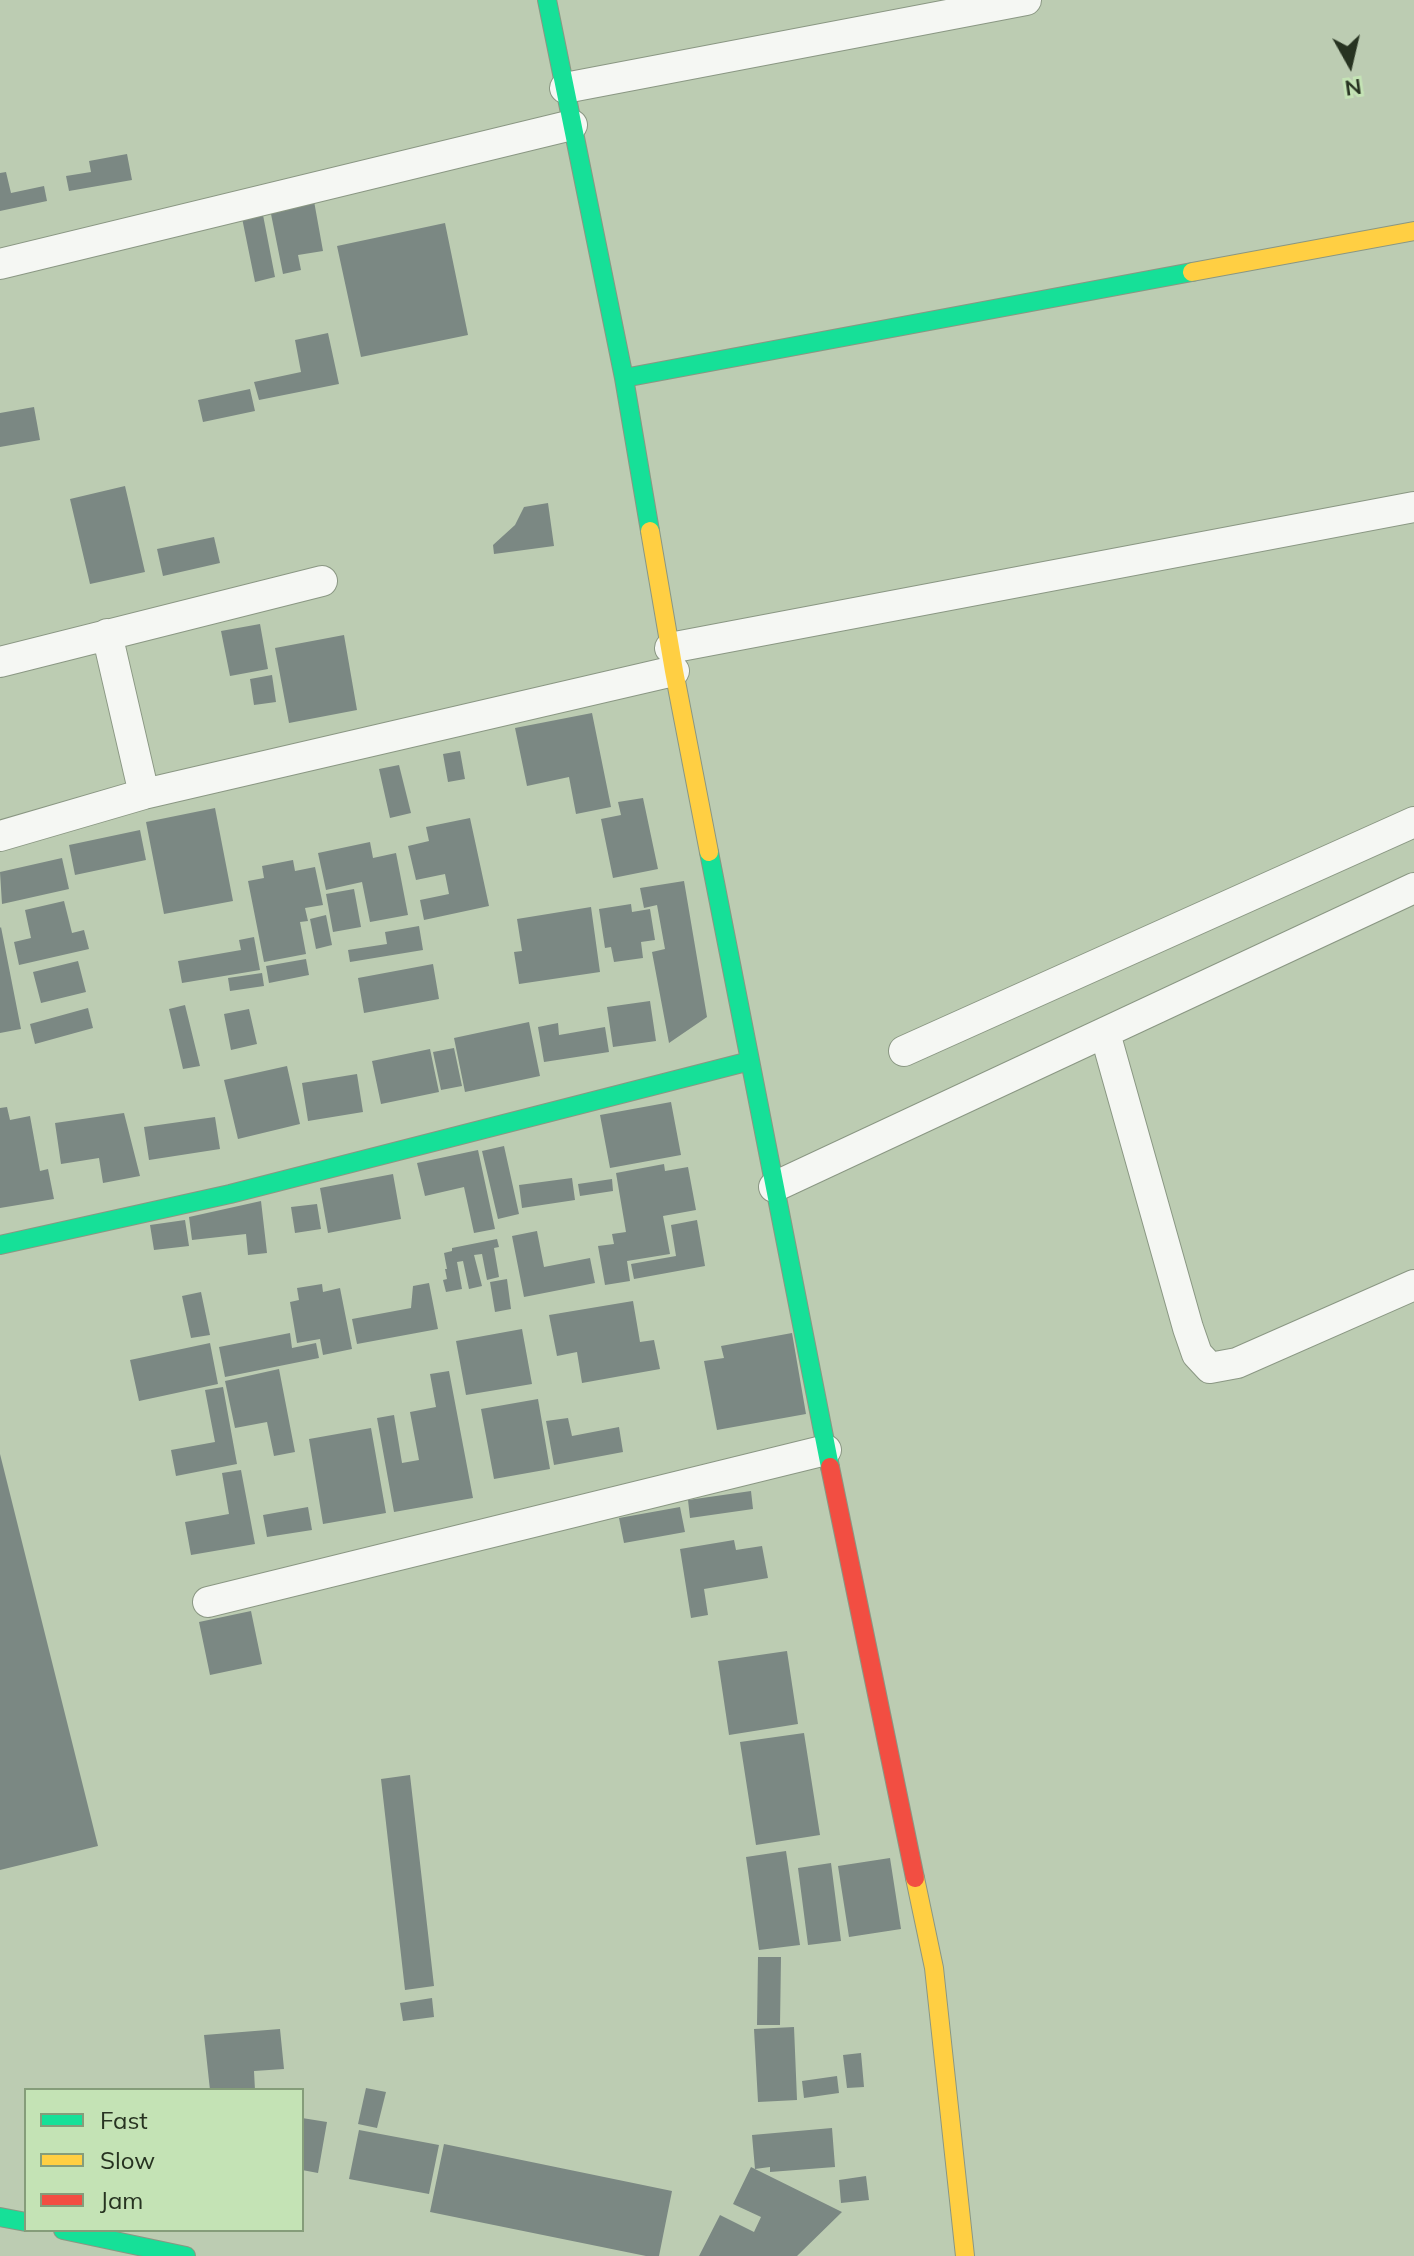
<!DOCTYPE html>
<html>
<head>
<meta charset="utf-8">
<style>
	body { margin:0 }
	#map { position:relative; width:1414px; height:2256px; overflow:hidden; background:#bcccb2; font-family:Mulish,sans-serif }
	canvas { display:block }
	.legend { position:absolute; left:24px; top:2088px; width:280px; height:144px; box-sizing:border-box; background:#c4e3b5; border:2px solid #859d7a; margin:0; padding:10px 14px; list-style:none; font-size:24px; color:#273321 }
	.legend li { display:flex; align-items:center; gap:16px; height:40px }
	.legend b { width:40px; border:2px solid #859d7a }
	.north { position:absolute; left:1310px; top:24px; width:80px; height:80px; -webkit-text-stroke:6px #c4e3b5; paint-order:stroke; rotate:172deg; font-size:22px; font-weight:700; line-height:32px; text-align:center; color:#273321 }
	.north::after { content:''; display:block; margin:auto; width:28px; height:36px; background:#273321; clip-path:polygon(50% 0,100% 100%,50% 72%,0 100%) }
</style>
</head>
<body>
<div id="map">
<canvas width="1414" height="2256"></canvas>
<ul class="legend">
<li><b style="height:10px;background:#16e098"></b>Fast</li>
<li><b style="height:10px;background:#ffcf43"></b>Slow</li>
<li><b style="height:10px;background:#f24e42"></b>Jam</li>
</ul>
<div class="north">N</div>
</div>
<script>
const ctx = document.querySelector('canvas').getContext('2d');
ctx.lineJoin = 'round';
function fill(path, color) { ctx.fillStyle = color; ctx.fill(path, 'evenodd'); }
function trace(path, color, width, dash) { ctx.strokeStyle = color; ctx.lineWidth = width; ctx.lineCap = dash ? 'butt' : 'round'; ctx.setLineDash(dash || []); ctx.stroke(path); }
const building = new Path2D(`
	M127,154l5,26 -63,11 -3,-15 25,-4 -2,-11z
	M6,172l5,21 33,-7 3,15 -47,10v-38z
	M314,201l9,50 -25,4 3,15 -18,4 -13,-65z
	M263,215l12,62 -20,5 -13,-64z
	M445,223l23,112 -107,22 -24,-111z
	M328,333l11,51 -80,16 -5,-18 47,-10 -6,-32z
	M250,389l5,22 -52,11 -5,-22z
	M34,407l6,33 -40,7v-34z
	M125,486l20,86 -55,12 -20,-85z
	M548,503l6,43 -60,8 -1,-9 22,-20 9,-18z
	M214,537l6,26 -57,13 -6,-27z
	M260,624l8,45 -38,7 -9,-45z
	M344,635l13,75 -68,13 -14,-75z
	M272,675l4,27 -22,3 -4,-26z
	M592,713l19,94 -35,7 -7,-37 -42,9 -12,-58z
	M460,751l5,28 -17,3 -5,-28z
	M399,765l12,48 -21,5 -11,-49z
	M643,798l15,71 -45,9 -12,-59 20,-4 -3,-13z
	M215,808l18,93 -69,13 -18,-92z
	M470,818l19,88 -65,14 -4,-20 29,-6 -4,-20 -29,6 -8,-34 21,-5 -3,-14z
	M140,830l6,30 -71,15 -6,-30z
	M370,842l3,16 23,-5 12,62 -38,7 -8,-40 -36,8 -8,-37z
	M62,858l7,31 -67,15 -2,-32z
	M293,860l2,11 20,-4 8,38 -18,3 3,13 -8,1 6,32 -42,8 -16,-81 16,-3 -2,-12z
	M684,881l23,136 -38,26 -17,-91 13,-3 -8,-44 -13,3 -4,-20z
	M354,889l7,38 -28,5 -7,-38z
	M64,901l8,32 12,-3 5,19 -70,16 -5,-23 17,-4 -6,-28z
	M631,904l1,8 18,-3 5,31 -14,2 2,16 -29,4 -3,-15 -6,1 -6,-39z
	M591,907l9,65 -81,12 -5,-32 8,-1 -5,-32z
	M326,915l6,30 -16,4 -6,-30z
	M419,926l4,24 -73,12 -2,-12 39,-6 -2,-12z
	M1,927l20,102 -21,4v-105z
	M254,937l6,33 -78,13 -4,-22 63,-11 -2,-10z
	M306,959l3,16 -40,8 -3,-17z
	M78,961l8,31 -45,11 -8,-31z
	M433,964l6,35 -75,14 -6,-35z
	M262,973l2,13 -34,5 -2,-13z
	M650,1001l6,40 -43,6 -6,-40z
	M185,1005l15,61 -17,3 -14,-60z
	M88,1008l5,20 -58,16 -5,-20z
	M249,1009l8,35 -26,6 -7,-36z
	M529,1022l11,54 -75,16 -11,-54z
	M558,1023l1,12 46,-8 4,25 -65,10 -6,-35z
	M454,1048l8,38 -21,4 -8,-38z
	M430,1049l9,43 -58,12 -9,-43z
	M287,1066l13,58 -62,15 -14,-59z
	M357,1074l6,38 -55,9 -6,-38z
	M671,1102l10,53 -71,13 -10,-53z
	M7,1107l3,13 20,-4 10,55 8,-2 6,30 -54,9v-100z
	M124,1113l16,63 -37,7 -4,-25 -38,6 -6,-41z
	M215,1117l5,32 -71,11 -5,-33z
	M504,1146l15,68 -21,5 -16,-68z
	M478,1150l17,79 -21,4 -10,-46 -39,9 -8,-33z
	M664,1164l1,7 23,-4 8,43 -33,6 7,38 -43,7 3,20 -25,4 -7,-39 16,-2 -2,-10 14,-2 -10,-59z
	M393,1174l8,45 -73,14 -8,-45z
	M572,1178l3,22 -53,8 -3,-23z
	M612,1179l1,12 -33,5 -2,-12z
	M261,1201l6,52 -19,2 -2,-21 -54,6 -3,-23z
	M317,1204l4,25 -26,4 -4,-26z
	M185,1220l4,26 -35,4 -4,-25z
	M697,1220l8,46 -71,13 -3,-15 45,-8 -5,-31z
	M537,1231l7,36 46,-9 5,25 -71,14 -12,-61z
	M497,1239l2,8 -5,1 5,29 -12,3 -5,-26 -8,1 8,31 -13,3 -6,-28 -6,1 5,27 -16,3 -3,-12 4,-1 -2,-10h2l-3,-16 8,-2v-3z
	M507,1279l4,30 -16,3 -5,-30z
	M429,1283l9,46 -81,15 -5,-25 59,-11 2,-22z
	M322,1284l1,8 17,-4 12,61 -29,6 -3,-16 -23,4 -7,-41 9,-2 -2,-12z
	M201,1292l9,43 -19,3 -9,-42z
	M633,1301l7,41 14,-2 6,29 -78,14 -5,-31 -20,4 -8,-41z
	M522,1329l10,55 -66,11 -10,-54z
	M290,1333l2,15 24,-5 3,15 -94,19 -6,-30z
	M792,1333l14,81 -89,16 -13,-69 20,-3 -3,-12z
	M210,1343l8,41 -79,17 -9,-41z
	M279,1369l16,83 -21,4 -7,-34 -32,6 -10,-47z
	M449,1371l24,127 -79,14 -17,-94 17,-3 8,48 17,-3 -9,-48 26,-5 -6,-33z
	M223,1387l14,77 -61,12 -5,-26 44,-8 -10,-52z
	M538,1399l12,70 -56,10 -13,-70z
	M568,1418l4,18 47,-9 4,25 -69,13 -8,-44z
	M371,1428l15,85 -63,11 -14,-85z
	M0,1454l98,392 -98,24z
	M241,1470l14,74 -64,11 -6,-33 44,-8 -7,-41z
	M751,1491l2,18 -63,9 -2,-18z
	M308,1507l4,23 -45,7 -4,-22z
	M680,1507l5,25 -61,11 -5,-25z
	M734,1540l2,10 26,-4 6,32 -64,11 4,26 -17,3 -11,-69z
	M251,1611l11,53 -52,11 -11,-53z
	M787,1651l11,73 -69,11 -11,-74z
	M804,1733l16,102 -64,10 -16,-103z
	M410,1775l24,211 -29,4 -24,-211z
	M786,1851l14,94 -41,5 -13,-93z
	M890,1858l11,71 -52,8 -11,-71z
	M831,1863l10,78 -33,4 -10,-77z
	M758,1957h23l-1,68h-23z
	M432,1998l2,19 -31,4 -3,-18z
	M794,2027l3,73 -39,2 -4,-73z
	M280,2029l4,40 -30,2 1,19h-45l-6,-55z
	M861,2053l3,34 -17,1 -4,-33z
	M837,2076l2,17 -35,5 -2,-17z
	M366,2088l20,4 -9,36 -19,-4z
	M302,2118l25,4 -9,51 -16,-3z
	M832,2128l3,39 -65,5v-5l-15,2 87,43 -45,44h-98l21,-41 34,17 7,-15 -28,-13 18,-37 4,2 -3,-34z
	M359,2130l80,15 -10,49 -80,-15z
	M444,2144l228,47 -13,65h-13l-216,-44z
	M866,2176l3,24 -28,3 -2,-23z`);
const street = new Path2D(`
	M565,88l461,-88
	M0,264l572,-139
	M107,634l37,160
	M670,648l744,-141
	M0,662l322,-81
	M0,836l144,-42 530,-123
	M1105,1033l83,295 9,26 13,14 27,-5 177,-78
	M904,1051l510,-229
	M774,1187l640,-299
	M208,1602l618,-152`);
const fast = new Path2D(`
	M547,0l77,378 26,153
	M624,378l568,-106
	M709,852l121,615
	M0,1245l230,-51 520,-133
	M0,2217l26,5
	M63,2230l123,26`);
const slow = new Path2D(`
	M1192,272l222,-41
	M650,531l24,140 35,181
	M915,1878l19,90 31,288`);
const jam = new Path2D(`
	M830,1467l85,411`);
fill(building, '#7b8883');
trace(street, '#8a9783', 32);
trace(fast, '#8a9783', 20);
trace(slow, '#8a9783', 20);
trace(jam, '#8a9783', 20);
trace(street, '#f5f7f3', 30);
trace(fast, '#16e098', 18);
trace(slow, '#ffcf43', 18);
trace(jam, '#f24e42', 18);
</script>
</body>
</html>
